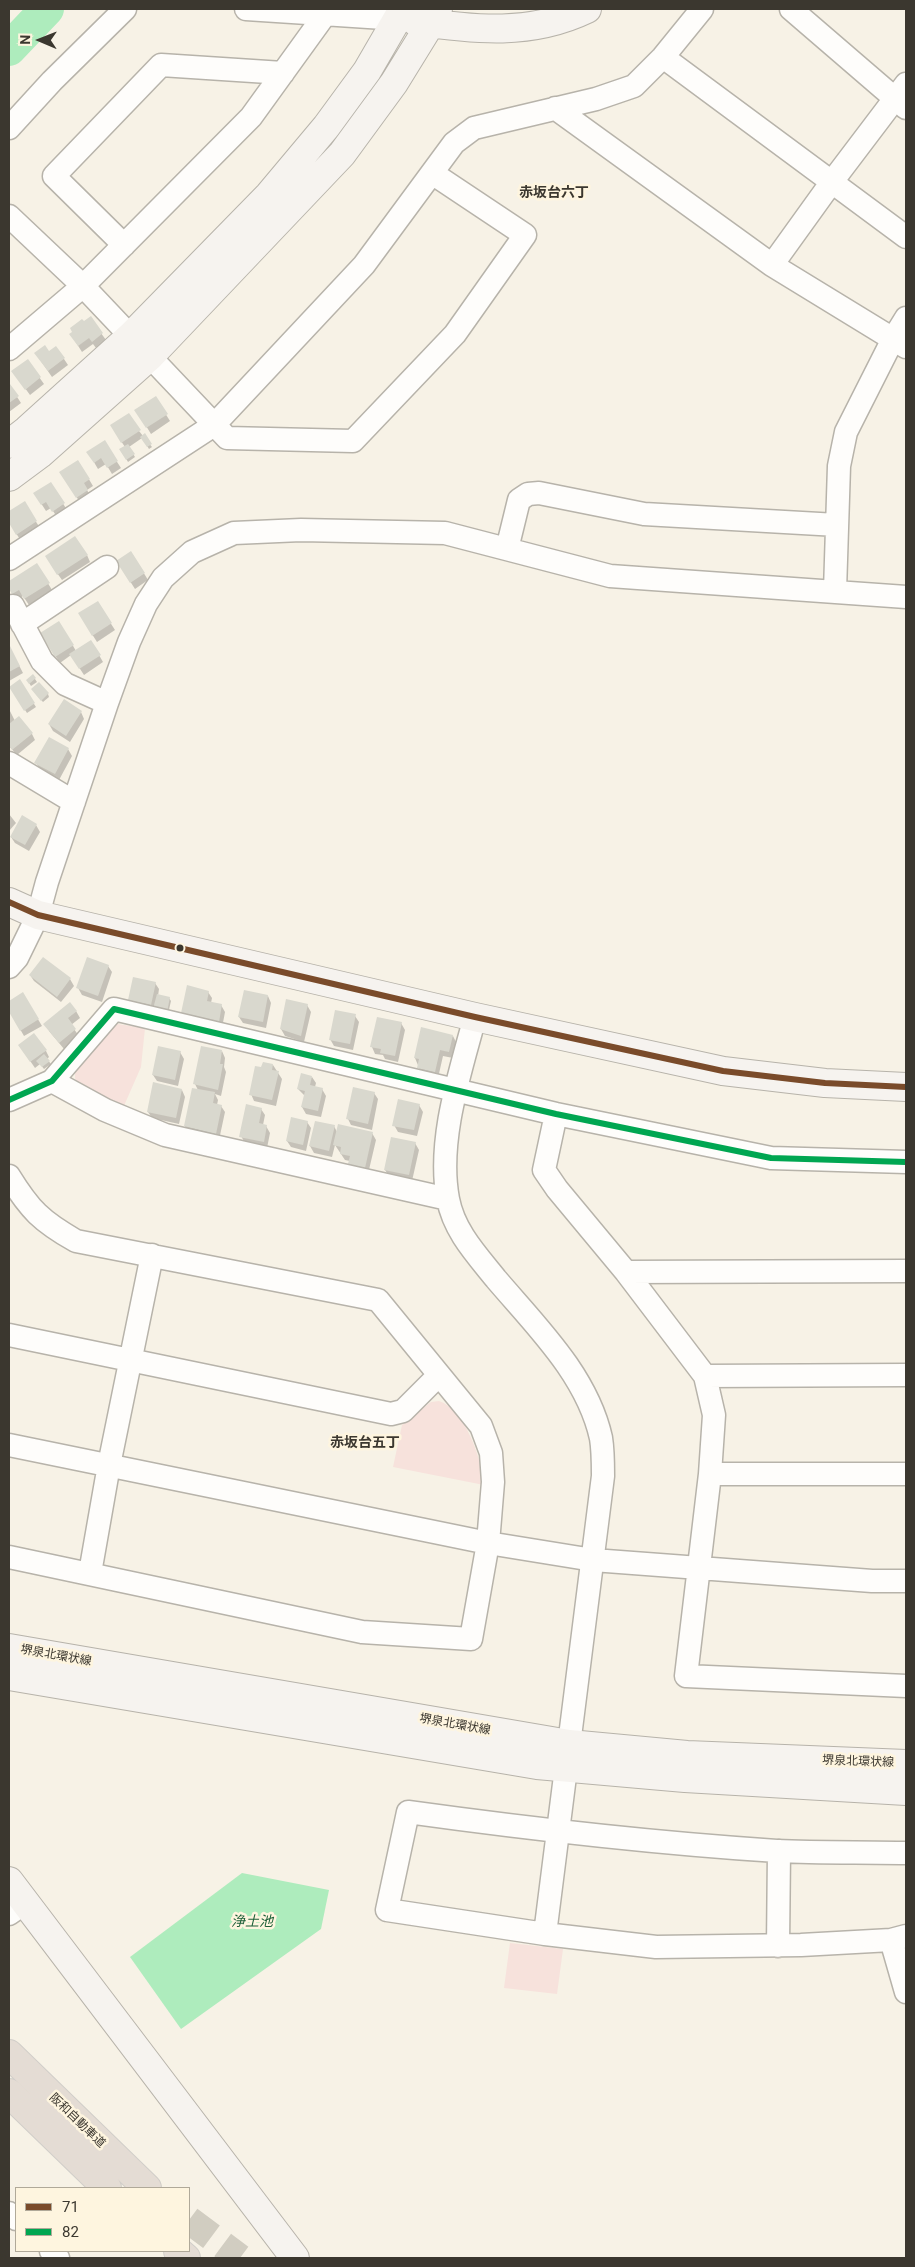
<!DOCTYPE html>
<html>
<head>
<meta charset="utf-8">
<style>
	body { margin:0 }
	#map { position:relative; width:915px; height:2267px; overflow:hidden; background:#f7f2e6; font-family:Roboto,sans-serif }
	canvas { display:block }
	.frame { position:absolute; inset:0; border:10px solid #3b372f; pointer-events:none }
	.legend { position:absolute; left:15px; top:2187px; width:175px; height:65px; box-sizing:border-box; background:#fef5df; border:1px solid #b0a999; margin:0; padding:6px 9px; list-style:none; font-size:15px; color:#3b372f }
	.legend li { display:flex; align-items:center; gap:10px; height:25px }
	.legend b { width:25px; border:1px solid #b0a999 }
	.north { position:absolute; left:15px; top:15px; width:50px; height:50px; -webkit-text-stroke:4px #fef5df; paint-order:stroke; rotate:271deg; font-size:14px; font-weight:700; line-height:20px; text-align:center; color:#3b372f }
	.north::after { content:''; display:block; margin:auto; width:18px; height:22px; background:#3b372f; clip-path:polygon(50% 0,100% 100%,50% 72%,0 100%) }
</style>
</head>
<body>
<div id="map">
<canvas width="915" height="2267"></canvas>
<div class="frame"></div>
<ul class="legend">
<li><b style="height:6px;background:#7a4b2a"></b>71</li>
<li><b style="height:6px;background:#00a651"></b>82</li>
</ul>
<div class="north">N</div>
</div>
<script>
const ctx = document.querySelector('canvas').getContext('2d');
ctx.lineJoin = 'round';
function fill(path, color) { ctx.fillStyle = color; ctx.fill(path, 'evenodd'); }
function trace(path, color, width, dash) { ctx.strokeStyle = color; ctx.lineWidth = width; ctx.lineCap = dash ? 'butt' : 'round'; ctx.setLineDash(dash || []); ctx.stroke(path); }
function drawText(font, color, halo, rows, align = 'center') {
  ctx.font = font + ' Roboto,"Noto Sans JP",sans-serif'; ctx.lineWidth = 5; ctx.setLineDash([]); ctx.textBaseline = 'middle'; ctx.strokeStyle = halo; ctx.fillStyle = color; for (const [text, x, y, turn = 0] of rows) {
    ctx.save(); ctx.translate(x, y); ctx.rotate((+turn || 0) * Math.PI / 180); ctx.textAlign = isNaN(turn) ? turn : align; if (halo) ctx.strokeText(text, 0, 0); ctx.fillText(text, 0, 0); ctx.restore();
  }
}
const green = new Path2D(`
	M117,1024l28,4 -4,39 -18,41 -45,-24 -3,-6v-7l38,-45z
	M439,1401c26,8 43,59 45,84l-91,-18 9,-42 29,-23z
	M510,1943l53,6 -6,45 -53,-6z`);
const water = new Path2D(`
	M242,1873l87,17 -8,39 -140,100 -51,-72z`);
const shadow = new Path2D(`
	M90,318l16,22 -10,8 -3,-4 -11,8 -7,-11 8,-18z
	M56,347l12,18 -16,12 -16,-23 13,-2z
	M27,360l17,24 -14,11 -13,-18z
	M10,386l11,17 -12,9v-25z
	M155,397l15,24 -19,13 -11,-18z
	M139,431l13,16 -3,2 -7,-11 -13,9 6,10 -7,5 -7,-12 4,-3 -10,-15z
	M104,442l17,26 -9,6 -6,-10 -8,5 -10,-17z
	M78,461l15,25 -6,4 4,7 -10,7 -16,-25z
	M51,484l16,26 -10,7 -6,-9 -5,3 -11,-17z
	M24,503l16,25 -19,13 -12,-19v-9z
	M131,552l17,28 -13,9 -14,-22z
	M87,555l3,7 -28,18 -12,-17z
	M37,565l15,25 -23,15 -6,-9 -6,4 -8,-13v-5z
	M97,602l18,28 -18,12 -14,-22z
	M59,622l17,29 15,-10 12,21 -19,13 -13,-20 -11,8 -15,-23z
	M9,646l14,27 -14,8z
	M33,676l4,6 -6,4 -2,-3z
	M19,681l17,26 -9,6 -17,-26z
	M34,692l14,2 1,3 -6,5z
	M9,709l6,12 17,13 3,6 -18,15 -8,-9z
	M81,712l3,7 -14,23 -17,-11 -4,-7z
	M68,749l4,7 -13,24 -19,-11 -4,-6z
	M9,814l7,9 -7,8z
	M36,825l4,7 -11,19 -14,-8 -4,-6z
	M108,966l4,6 -10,30 -20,-7 -4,-7z
	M30,975l40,4 4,7 -13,16 -27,-21z
	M155,983l4,6 -1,7 11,2 2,3 -3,13 -35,-7 -4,-7z
	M208,992l4,6 -1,5 10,2 4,7 -3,16 -36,-8 -4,-7z
	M23,994l19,32 -18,10 -15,-26v-8z
	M268,996l3,7 -5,25 -23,-5 -4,-6z
	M307,1005l4,7 -7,30 -19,-6 -4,-7z
	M76,1011l4,7 -9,7 8,11 -15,13 -15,-18z
	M355,1016l4,6 -6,28 -19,-4 -4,-7z
	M401,1023l4,7 -7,32 -13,-3 -2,-4 -8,-1 -3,-7z
	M453,1036l3,6 -3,16 -10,-2 -5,22 -16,-3 -7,-17z
	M46,1051l3,6 -2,2 4,5 -7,5 -4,-5 -5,4 -11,-16z
	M222,1051l3,7 -1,9 2,5 -5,24 -6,-2 3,6 -1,5 4,1 4,6 -6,28 -30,-7 -4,-7 13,-36 -3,-6z
	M180,1052l4,7 -6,27 -21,-5 -4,-6z
	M273,1065l9,14 -6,27 -22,-5 -3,-7 11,-25z
	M312,1077l4,6 -1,4 7,2 4,7 -5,21 -15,-3 -4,-7 3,-11 -7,-7z
	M182,1090l3,7 -6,27 -27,-6 -4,-6z
	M374,1093l4,6 -6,31 -21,-5 -3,-6z
	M419,1105l4,7 -6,24 -19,-4 -4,-7z
	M261,1109l4,6 -2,10 3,1 4,7 -3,15 -22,-5 -4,-7z
	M307,1122l4,6 -5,23 -15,-4 -4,-6z
	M334,1126l3,6 35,1 4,7 -8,34 -15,-3 -3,-10 -5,-1 -10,-15 -3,12 -18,-4 -4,-7z
	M415,1143l4,7 -7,31 -23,-5 -4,-6z`);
const river = new Path2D(`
	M9,49l38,-40`);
const building = new Path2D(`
	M91,316l12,17 -11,9 -3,-4 -11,8 -9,-12 3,-2 -2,-4 12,-9 2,2z
	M45,345l4,6 7,-5 9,12 -17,13 -14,-18z
	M28,359l13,18 -16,13 -14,-19z
	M10,384l9,12 -10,7v-18z
	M156,396l12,18 -22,14 -12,-18z
	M129,413l12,17 -20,13 -11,-18z
	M145,433l7,11 -5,3 -7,-10z
	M105,440l13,21 -11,7 -6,-10 -7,5 -8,-11z
	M128,444l7,10 -9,6 -7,-11z
	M78,460l12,19 -6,4 4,7 -12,8 -17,-26z
	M51,482l14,21 -13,9 -6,-10 -5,3 -8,-12z
	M25,501l12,20 -21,14 -7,-12v-12z
	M75,536l13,19 -31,20 -12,-19z
	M131,551l14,22 -15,10 -14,-22z
	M37,563l13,20 -26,16 -5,-9 -7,4 -3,-5v-8z
	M98,601l14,22 -20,13 -14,-23z
	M59,621l15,24 -19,12 -15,-24z
	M91,640l10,15 -22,14 -10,-15z
	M9,644l11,22 -11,6z
	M33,674l3,4 -7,6 -3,-4z
	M20,679l15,24 -11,8 -15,-24z
	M39,682l10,11 -8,8 -10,-12z
	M64,699l18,12 -16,25 -18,-12z
	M19,716l14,17 -21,17 -3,-5v-21z
	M49,737l20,11 -14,26 -21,-11z
	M22,815l15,9 -12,21 -15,-8z
	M43,957l28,21 -14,19 -28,-22z
	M87,957l22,8 -11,31 -22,-8z
	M133,977l23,5 -5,23 -23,-5z
	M187,985l22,6 -2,10 15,3 -3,18 -38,-9z
	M244,990l24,5 -5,27 -25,-5z
	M23,992l16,27 -19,12 -11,-19v-11z
	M157,994l13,3 -3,15 -14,-3z
	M286,999l22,5 -7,32 -21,-7z
	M70,1002l7,9 -9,7 8,11 -17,14 -16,-19z
	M335,1010l21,4 -6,30 -21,-4z
	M377,1017l25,5 -7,34 -15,-3 1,-4 -11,-2z
	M421,1027l32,8 -4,17 -9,-2 -5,22 -18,-4 2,-9 -5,-1z
	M34,1033l13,17 -17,12 -12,-17z
	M158,1046l23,5 -6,29 -23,-5z
	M201,1046l21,4 -2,14h3l-5,26 -25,-6z
	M44,1054l6,7 -8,6 -6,-6z
	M263,1062l10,2 -1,6 7,1 -7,29 -23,-5 6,-29 6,1z
	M301,1073l11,3 -2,9 13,3 -5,23 -17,-4 4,-16 -8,-2z
	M153,1082l29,7 -6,29 -29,-6z
	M353,1087l22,5 -7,32 -22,-5z
	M192,1088l23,4 -2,11 9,2 -6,29 -32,-8z
	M398,1099l22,5 -6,26 -22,-4z
	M246,1104l16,4 -3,15 8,2 -3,17 -25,-5z
	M291,1117l17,4 -5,24 -17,-4z
	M315,1121l20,4 -6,26 -20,-5z
	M338,1124l35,8 -8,36 -17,-4 2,-8 -10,-2 1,-7 -8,-2z
	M391,1137l25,5 -7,33 -25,-5z`);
const highwayTunnel = new Path2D(`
	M189,2220l51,38`);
const street = new Path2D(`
	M246,9l153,10
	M791,9l115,99
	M663,57l243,180
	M555,108l217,157 134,82
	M9,128l43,-47 73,-72
	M9,216l74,70 144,152 126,3 102,-107 70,-99 -93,-62
	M124,245l-70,-69 107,-111 122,8
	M772,265l59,-82 75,-99
	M9,349l74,-63 168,-169 78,-108
	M507,549l12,-49 9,-6 11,-1 105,21 193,11
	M9,559l205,-134 150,-160 90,-122 20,-15 122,-29 38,-13 29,-29 39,-48
	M835,591l4,-125 7,-34 47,-93 13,-21
	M13,606l29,55 23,23 42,19
	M22,624l85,-57
	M9,763l65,39
	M9,967l8,-9 21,-43 9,-33 60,-179 22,-61 17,-38 17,-26 29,-26 42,-19 67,-3 144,3 165,43 296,21
	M475,1017c-15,56 -38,124 -27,182 6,32 28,55 48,80 40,47 91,96 105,159 2,12 2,26 2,38l-58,458
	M52,1081l53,29 60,25 283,64
	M9,1100l43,-19 62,-72 442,105 215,44 135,4
	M556,1114l-12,56 13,19 69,83 79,104 9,39 -4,59 -24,202 220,10
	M9,1176c21,34 32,45 67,65l302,59 103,126 10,27 2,29 -5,61 -17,96 -109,-7 -353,-75
	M626,1272l280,-1
	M9,1335l382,79 12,-3 35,-35
	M705,1376l201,-1
	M9,1445l479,98 105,17 279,21h34
	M710,1474h196
	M90,1573l19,-108 43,-210
	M906,1853c-43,-1 -86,0 -129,-2 -123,-8 -246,-22 -369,-39l-21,98 158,24 111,13 145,-2 90,-5 15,-4
	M9,1914l16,-11
	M891,1940l15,52
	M778,1946l1,-95
	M9,2213l7,6
	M51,2251l7,7`);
const secondary = new Path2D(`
	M415,21c60,9 116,15 172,-12
	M9,444l18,-14 104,-94 138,-141 57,-68 41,-56 36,-62
	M9,477l31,-23 109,-97 193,-203 52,-71 37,-60 7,-14
	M9,902l29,13 437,102 248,54 102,12 81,4
	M9,1648l560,96 118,11 219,9
	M9,1676l528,89 148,13 221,13
	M9,1881l286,377`);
const highway = new Path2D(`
	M9,2054l138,134
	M9,2093l98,95
	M178,2251l8,7`);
const bus1 = new Path2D(`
	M9,902l29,13 437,102 248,54 102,12 81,4`);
const bus2 = new Path2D(`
	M9,1100l43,-19 62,-72 442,105 215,44 135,4`);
const markers = [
	[180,948,4.5,"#3b372f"]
];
const streetNames = [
	["堺泉北環状線",56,1656,10],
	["堺泉北環状線",455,1725,10],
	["堺泉北環状線",858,1762,2],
	["阪和自動車道",77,2121,44]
];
const neighbourhoodNames = [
	["赤坂台六丁",554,193],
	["赤坂台五丁",365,1443]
];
const waterNames = [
	["浄土池",252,1922]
];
fill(green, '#f7e2dc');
fill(water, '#aeecbd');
fill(shadow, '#0003');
trace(river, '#aeecbd', 34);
fill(building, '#d9d8ce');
trace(highwayTunnel, '#d1cdc1', 28, [28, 14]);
trace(street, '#b7b3aa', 25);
trace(secondary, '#b7b3aa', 30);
trace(highway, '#d1cec9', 30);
trace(street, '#fefdfb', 22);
trace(secondary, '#f6f3ef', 28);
trace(highway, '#e4dcd4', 28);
trace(bus1, '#7a4b2a', 6);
trace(bus2, '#00a651', 6);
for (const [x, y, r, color] of markers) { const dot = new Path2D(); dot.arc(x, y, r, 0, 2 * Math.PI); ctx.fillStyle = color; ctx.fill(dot); trace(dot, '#fef5df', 2); }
drawText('12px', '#3b372f', '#fef5df', streetNames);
drawText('bold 14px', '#3b372f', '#fef5df', neighbourhoodNames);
drawText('italic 14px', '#1d5f37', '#fef5df', waterNames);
</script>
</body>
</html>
